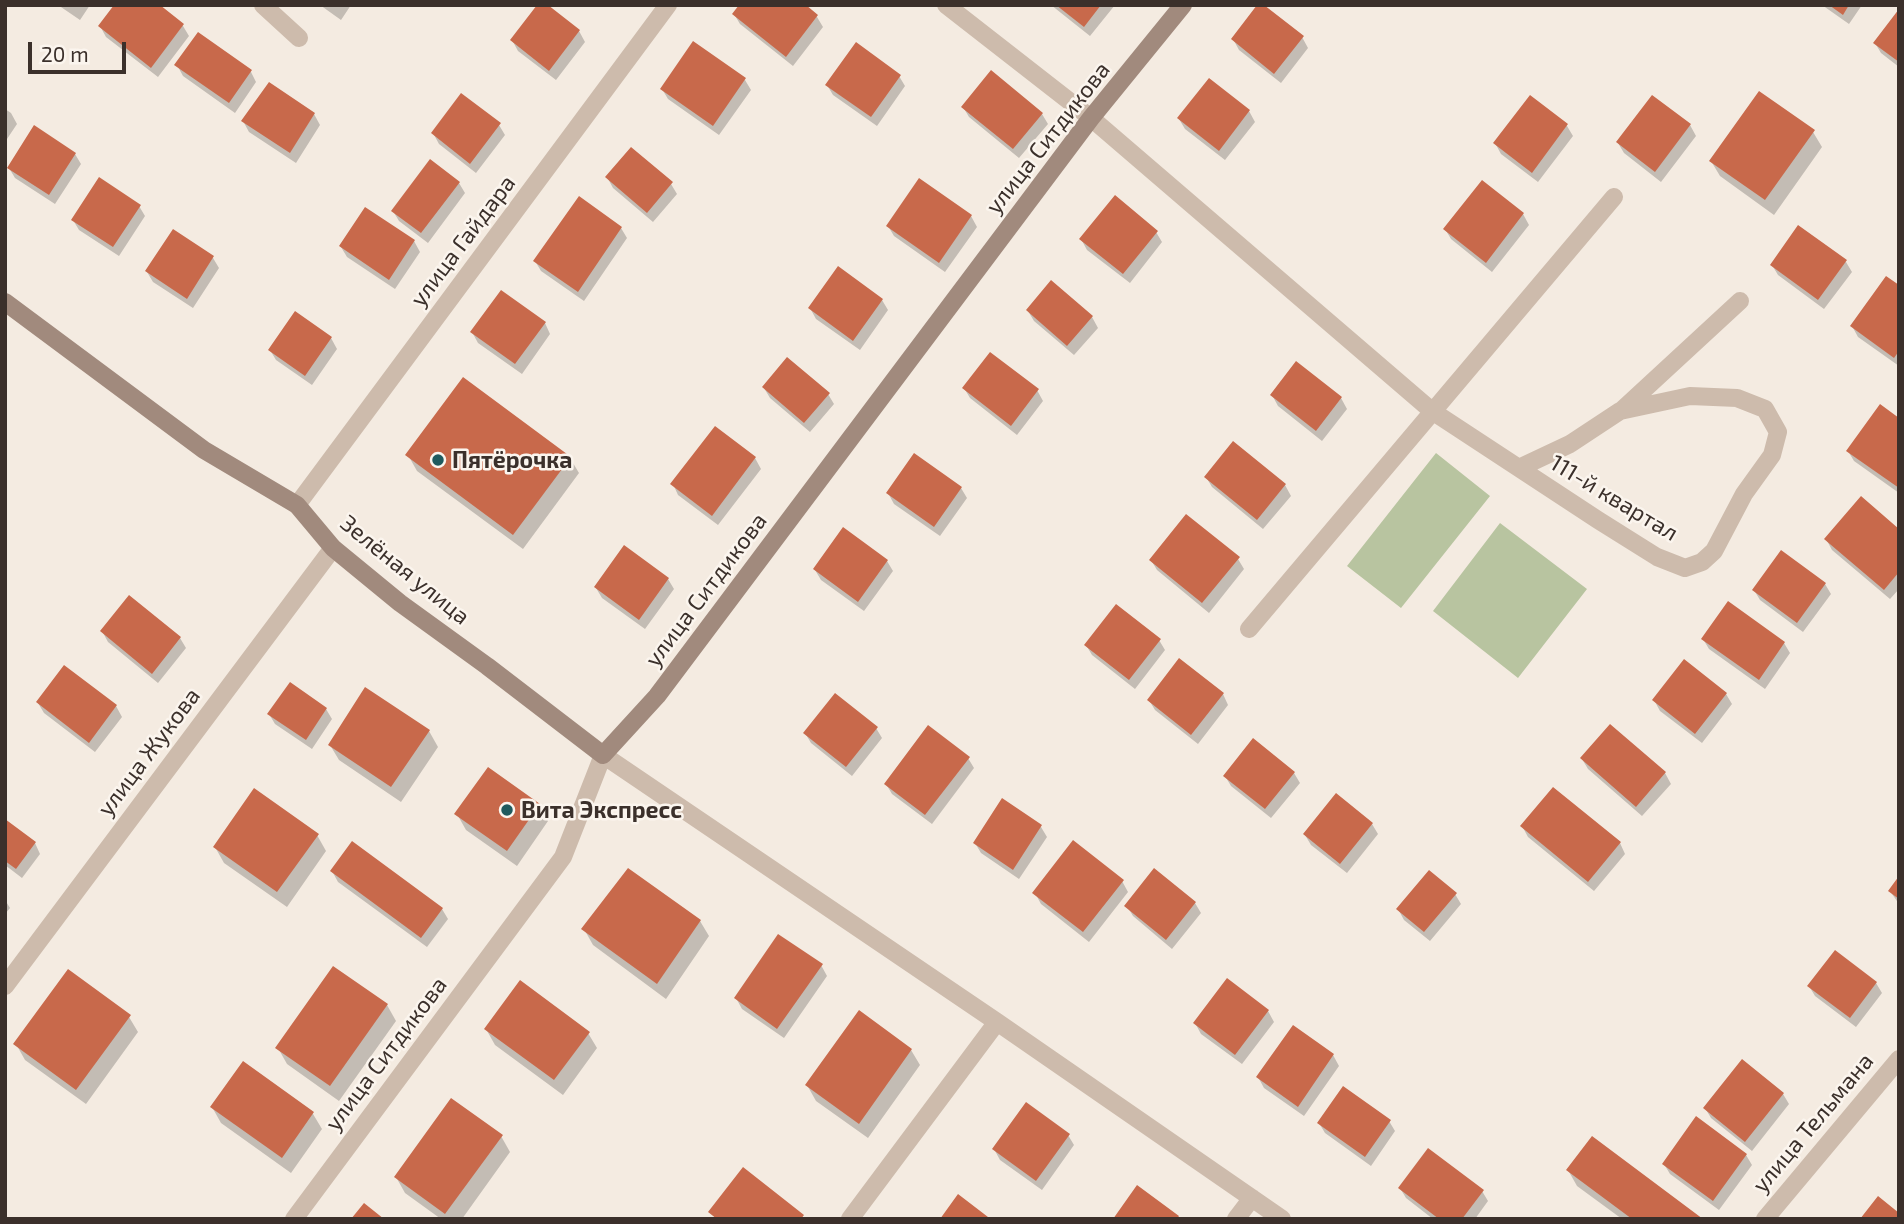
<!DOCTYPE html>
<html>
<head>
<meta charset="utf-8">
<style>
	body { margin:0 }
	#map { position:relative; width:1904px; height:1224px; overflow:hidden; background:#f4ebe1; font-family:"Exo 2",sans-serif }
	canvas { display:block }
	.frame { position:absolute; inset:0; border:7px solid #3b302b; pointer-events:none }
	.scale { position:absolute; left:28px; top:42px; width:98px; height:32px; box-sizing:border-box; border:4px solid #3b302b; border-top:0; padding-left:9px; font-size:21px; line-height:24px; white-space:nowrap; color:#3b302b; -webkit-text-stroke:5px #fbf5ee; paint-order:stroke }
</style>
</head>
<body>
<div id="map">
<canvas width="1904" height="1224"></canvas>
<div class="frame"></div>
<div class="scale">20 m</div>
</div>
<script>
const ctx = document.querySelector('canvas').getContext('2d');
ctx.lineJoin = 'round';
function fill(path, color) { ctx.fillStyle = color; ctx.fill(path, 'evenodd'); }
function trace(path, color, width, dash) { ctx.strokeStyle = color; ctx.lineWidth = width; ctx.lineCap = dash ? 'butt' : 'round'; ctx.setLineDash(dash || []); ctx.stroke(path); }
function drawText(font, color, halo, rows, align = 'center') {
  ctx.font = font + ' "Exo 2",sans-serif'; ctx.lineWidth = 5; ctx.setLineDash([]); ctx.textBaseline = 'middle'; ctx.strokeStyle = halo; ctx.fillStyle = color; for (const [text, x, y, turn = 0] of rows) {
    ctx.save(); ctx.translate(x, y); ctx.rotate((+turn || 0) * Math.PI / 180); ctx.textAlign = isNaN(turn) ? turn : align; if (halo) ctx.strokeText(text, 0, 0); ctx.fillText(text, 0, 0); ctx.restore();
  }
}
const green = new Path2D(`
	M1436,453l54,43 -89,112 -54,-42z
	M1500,523l87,66 -69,89 -85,-67z`);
const shadow = new Path2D(`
	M58,5h32l-10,15z
	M157,5l26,21 6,10 -31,41 -52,-40 -6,-11z
	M320,5h31l-10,15z
	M803,5l14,12 6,10 -30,39 -53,-42 -6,-10z
	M1051,5h64l-25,31z
	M1822,5h40l-13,19z
	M1899,12v55l-18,-14 -6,-10z
	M579,31l6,11 -29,38 -38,-29 -6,-11z
	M1302,37l6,11 -27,35 -42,-33 -6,-11z
	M177,65l74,7 5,10 -21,31 -52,-37z
	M899,76l6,10 -28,40 -44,-31 -6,-10z
	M745,80l6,10 -32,45 -51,-36 -6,-10z
	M1209,80l40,31 6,11 -30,38 -40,-31 -6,-10z
	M1530,97l37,29 6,10 -35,46 -37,-28 -6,-11z
	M963,107l79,7 6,10 -29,34 -50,-41z
	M5,109l6,4 6,11 -12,18z
	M314,114l6,11 -24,38 -47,-31 -6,-11z
	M499,125l6,10 -29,38 -37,-29 -6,-11z
	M1690,125l6,11 -35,46 -37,-29 -6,-10z
	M1813,132l9,15 -48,68 -54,-39 -9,-15z
	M75,154l6,10 -26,40 -40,-26 -6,-10z
	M607,177l64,7 6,10 -24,28 -40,-34z
	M1482,182l41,32 6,11 -37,47 -41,-33 -6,-10z
	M459,183l6,10 -37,50 -29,-22 -6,-10z
	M139,206l6,10 -26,40 -40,-26 -6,-10z
	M971,216l6,11 -32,45 -51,-36 -6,-10z
	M621,228l6,10 -43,63 -43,-30 -6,-10z
	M173,231l40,27 6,10 -26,40 -40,-26 -6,-10z
	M1156,232l6,10 -32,41 -43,-33 -6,-11z
	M414,241l6,11 -25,37 -48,-32 -6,-10z
	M1846,262l6,10 -28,37 -46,-34 -6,-10z
	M1899,287v79l-41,-29 -6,-11z
	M882,300l6,10 -28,40 -44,-31 -6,-11z
	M1028,311l64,6 6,11 -24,27 -40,-34z
	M295,313l36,25 6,11 -25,36 -36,-25 -6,-10z
	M545,323l5,11 -28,40 -44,-31 -6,-11z
	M764,388l64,6 6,10 -24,28 -40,-34z
	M964,388l73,2 6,11 -26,34 -47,-37z
	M1272,395l69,3 6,11 -25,32 -44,-35z
	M1899,420v73l-45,-32 -6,-10z
	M408,455l162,3 9,15 -56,76 -106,-78z
	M755,458l6,11 -43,56 -40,-30 -5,-11z
	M1206,477l79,8 6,11 -28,33 -51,-42z
	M961,488l6,10 -27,38 -46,-32 -6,-11z
	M1899,531v58l-9,10 -58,-49 -6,-11z
	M1238,559l6,10 -35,44 -52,-43 -6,-10z
	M887,561l6,10 -29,40 -43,-31 -6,-10z
	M668,579l6,10 -29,40 -43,-31 -6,-10z
	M1825,584l6,10 -28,38 -43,-32 -6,-10z
	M102,631l78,7 6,10 -28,35 -50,-41z
	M1703,639l81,4 6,10 -25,36 -56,-40z
	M1159,640l6,10 -30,39 -43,-34 -6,-10z
	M1223,694l5,11 -30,39 -43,-34 -6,-10z
	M1726,694l6,10 -30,39 -42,-32 -6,-11z
	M38,703l78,3 6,11 -27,35 -51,-39z
	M326,709l6,10 -20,30 -37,-25 -6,-10z
	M876,728l6,10 -30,38 -41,-33 -6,-10z
	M429,731l9,16 -37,55 -62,-42 -9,-15z
	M968,758l6,10 -42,56 -40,-30 -6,-10z
	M1582,759l83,14 6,11 -29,32 -54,-47z
	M1294,773l6,10 -29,35 -40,-32 -6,-10z
	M1002,801l39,26 6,10 -28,42 -38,-26 -6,-10z
	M539,805l9,16 -31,45 -51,-36 -9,-16z
	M5,821l30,22 5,11 -18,24 -17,-13z
	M1372,824l6,10 -31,39 -36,-28 -6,-10z
	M1522,826l98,17 5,11 -31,37 -66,-54z
	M317,835l9,16 -39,56 -63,-44 -9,-16z
	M332,871l110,38 6,10 -21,28 -89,-65z
	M1899,879v25l-9,-13z
	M1122,881l6,11 -39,50 -48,-38 -6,-11z
	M1455,894l6,10 -31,37 -26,-21 -6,-11z
	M5,900l5,8 -5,6z
	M1195,903l6,10 -29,36 -39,-33 -6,-10z
	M700,921l9,15 -43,63 -73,-54 -9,-16z
	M821,965l6,11 -43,62 -42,-29 -6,-11z
	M1227,981l41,30 6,11 -32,42 -41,-30 -6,-11z
	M1876,983l6,10 -26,34 -41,-31 -6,-10z
	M387,1005l9,16 -57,80 -52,-37 -9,-16z
	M129,1017l9,15 -52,72 -61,-44 -9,-16z
	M1293,1027l40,28 6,11 -35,50 -40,-28 -6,-11z
	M486,1029l102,4 9,15 -34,47 -68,-50z
	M911,1050l9,15 -52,73 -52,-37 -9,-16z
	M1783,1094l6,10 -37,47 -41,-33 -6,-10z
	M212,1107l101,7 9,15 -31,44 -70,-50z
	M1389,1121l6,10 -24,35 -46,-33 -6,-10z
	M1068,1135l6,10 -32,45 -42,-30 -6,-11z
	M501,1136l9,16 -48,67h-21l-36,-26 -9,-16z
	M1746,1155l6,10 -33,45 -49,-36 -6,-10z
	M1568,1170l132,49h-78l-45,-33z
	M1400,1188l82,3 6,10 -13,18h-42l-27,-21z`);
const building = new Path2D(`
	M114,5h46l24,19 -33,44 -53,-42z
	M537,5h11l32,25 -31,41 -39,-31z
	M739,5h67l12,10 -32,42 -54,-43z
	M1056,5h45l-17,22z
	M1257,5h7l40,31 -30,38 -43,-35z
	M1829,5h20l-6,10z
	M1899,9v53l-26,-19z
	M198,32l54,38 -23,33 -55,-38z
	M693,41l53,37 -33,48 -53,-37z
	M856,42l45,33 -30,42 -46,-32z
	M991,70l52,43 -30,36 -52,-42z
	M1209,78l41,32 -31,41 -42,-33z
	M269,82l46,31 -25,40 -49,-32z
	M1759,91l56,39 -50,70 -56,-39z
	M461,93l40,30 -31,41 -39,-31z
	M1530,95l38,29 -36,49 -39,-30z
	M1652,95l39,29 -36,48 -39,-30z
	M34,125l42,28 -27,42 -42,-27z
	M631,147l42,35 -26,31 -42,-36z
	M430,159l30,23 -39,51 -30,-22z
	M99,177l42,28 -28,42 -42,-27z
	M919,178l53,37 -33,48 -53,-37z
	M1482,180l42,33 -38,50 -43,-34z
	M1115,195l43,36 -35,43 -44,-35z
	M579,196l43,31 -44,65 -45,-31z
	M365,207l50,33 -26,40 -50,-34z
	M1798,225l49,35 -29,40 -48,-35z
	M173,229l41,27 -27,43 -42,-28z
	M838,266l45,33 -30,42 -45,-33z
	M1886,276l13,9v66l-5,7 -44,-32z
	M1051,280l42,36 -26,30 -41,-36z
	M501,290l45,32 -31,42 -45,-32z
	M295,311l37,26 -27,39 -37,-26z
	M990,352l49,37 -28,37 -49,-38z
	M787,357l43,36 -26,30 -42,-36z
	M1296,361l46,36 -26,34 -46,-36z
	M463,377l108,80 -58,78 -108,-80z
	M1880,404l19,14v70l-53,-37z
	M715,426l41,31 -44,59 -42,-32z
	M1233,441l53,43 -29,36 -53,-43z
	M914,453l48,34 -28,40 -48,-34z
	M1861,496l38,33v43l-15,18 -60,-51z
	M1186,514l54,43 -38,46 -53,-43z
	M843,527l45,33 -30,42 -45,-33z
	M624,545l45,33 -30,42 -45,-33z
	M1781,550l45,33 -29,40 -45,-33z
	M129,595l52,42 -29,37 -52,-43z
	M1728,601l57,41 -26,38 -58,-41z
	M1116,604l45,35 -32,41 -45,-35z
	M1179,658l45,35 -33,42 -44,-35z
	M1684,659l43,34 -32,41 -43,-34z
	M64,665l53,40 -28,38 -53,-41z
	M290,682l37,26 -21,32 -39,-26z
	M365,687l65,43 -39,57 -63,-42z
	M835,693l43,34 -32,40 -43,-34z
	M1610,724l56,48 -30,35 -56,-49z
	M928,725l42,32 -45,58 -41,-31z
	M1253,738l42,34 -30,37 -42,-33z
	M488,767l52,37 -33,47 -53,-37z
	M1553,787l68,55 -33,40 -68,-56z
	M254,788l65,46 -42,58 -64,-45z
	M1336,793l37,30 -33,41 -37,-30z
	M1002,798l40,27 -29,45 -40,-27z
	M5,819l31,23 -20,27 -11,-8z
	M1073,840l51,40 -41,52 -51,-39z
	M352,841l91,67 -22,30 -91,-67z
	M628,868l73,52 -44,64 -76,-55z
	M1154,868l42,34 -30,38 -42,-34z
	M1429,870l28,23 -33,39 -28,-23z
	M1899,876v23l-11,-8z
	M778,934l45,30 -46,65 -43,-31z
	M1835,950l42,32 -27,36 -43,-32z
	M333,966l55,38 -58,82 -55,-38z
	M68,969l63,46 -55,75 -63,-46z
	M1227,978l42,32 -34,45 -42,-32z
	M520,980l70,52 -36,48 -70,-51z
	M859,1010l53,39 -53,75 -54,-39z
	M1293,1025l41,29 -36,53 -42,-30z
	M1742,1059l42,34 -39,49 -42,-34z
	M243,1061l71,51 -32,46 -72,-51z
	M1343,1086l48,34 -26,37 -48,-34z
	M451,1098l52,37 -58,79 -51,-37z
	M1026,1102l44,32 -34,47 -44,-32z
	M1696,1116l51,38 -34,47 -51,-37z
	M1592,1136l111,83h-71l-66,-49z
	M1428,1148l56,42 -22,29h-23l-41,-31z
	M743,1167l61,48 -3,4h-84l-9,-7z
	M1137,1185l42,31 -2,3h-64z
	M958,1194l30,23 -1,2h-47z
	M1878,1196l21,17v6h-39z
	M364,1203l20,16h-33z`);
const street = new Path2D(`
	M263,5l36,33
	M946,5l145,113 341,293 166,109 59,37 28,11 17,-6 12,-11 30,-57 28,-39 6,-23 -13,-23 -28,-11 -47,-2 -70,15 -50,33 -51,24
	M1623,409l117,-108
	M297,505l371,-500
	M1249,629l365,-432
	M5,986l328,-438
	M294,1219l269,-362 40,-102 394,267 285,197
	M850,1219l147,-197
	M1236,1219l16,-21
	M1765,1219l134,-160`);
const secondary = new Path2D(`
	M5,302l199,148 93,55 36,43 67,55 87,63 116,89 54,-59 434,-578 92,-113`);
const markers = [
	[438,460,7,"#1f5a5e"],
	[507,810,7,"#1f5a5e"]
];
const streetNames = [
	["улица Ситдикова",1048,138,-52],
	["улица Гайдара",463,241,-53],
	["111-й квартал",1614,498,31],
	["Зелёная улица",405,570,39],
	["улица Ситдикова",706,590,-53],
	["улица Жукова",149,752,-53],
	["улица Ситдикова",386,1054,-53],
	["улица Тельмана",1813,1123,-50]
];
const poiNames = [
	["Пятёрочка",452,460],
	["Вита Экспресс",521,810]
];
fill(green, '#b8c4a0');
fill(shadow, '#0003');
fill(building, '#c8694b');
trace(street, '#cdbbac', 18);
trace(secondary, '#a18a7d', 18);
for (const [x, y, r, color] of markers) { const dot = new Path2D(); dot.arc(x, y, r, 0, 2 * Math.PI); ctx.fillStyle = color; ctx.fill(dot); trace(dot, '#fbf5ee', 2.5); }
drawText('23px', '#3b302b', '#fbf5ee', streetNames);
drawText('bold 23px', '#3b302b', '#fbf5ee', poiNames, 'left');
</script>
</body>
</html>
